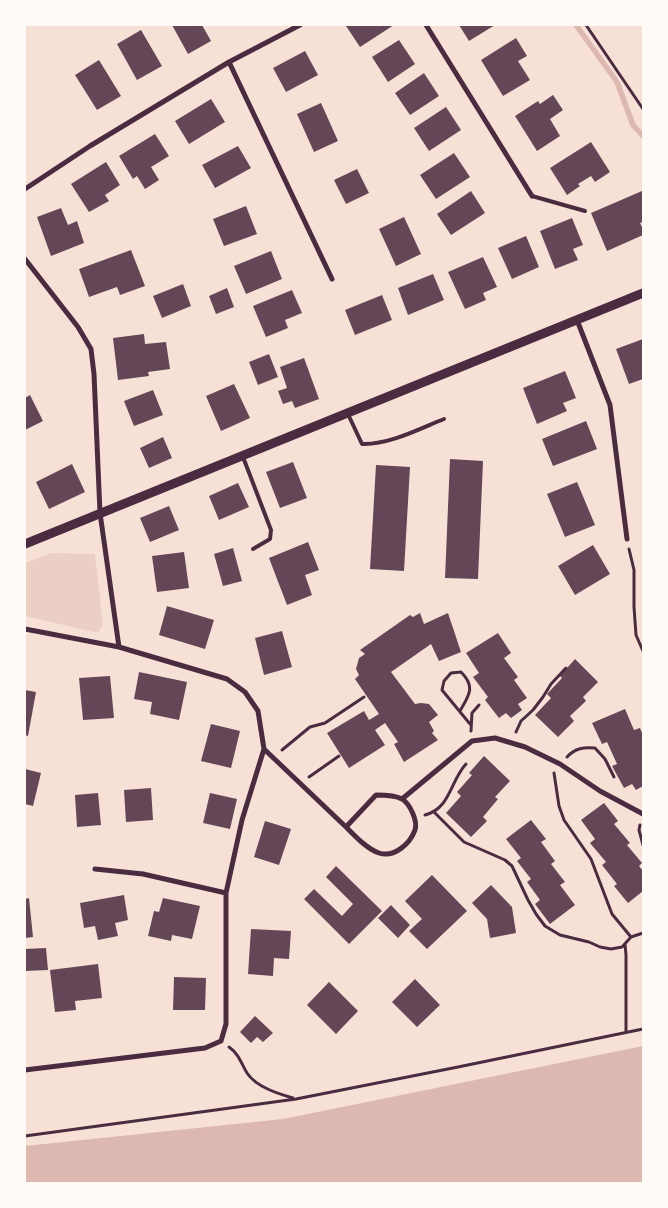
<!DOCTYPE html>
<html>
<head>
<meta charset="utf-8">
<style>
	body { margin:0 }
	#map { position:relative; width:668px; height:1208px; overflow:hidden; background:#f7e1d7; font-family:Montserrat,sans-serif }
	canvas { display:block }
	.frame { position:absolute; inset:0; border:26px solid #fffaf5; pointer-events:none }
</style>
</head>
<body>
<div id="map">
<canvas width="668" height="1208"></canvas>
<div class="frame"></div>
</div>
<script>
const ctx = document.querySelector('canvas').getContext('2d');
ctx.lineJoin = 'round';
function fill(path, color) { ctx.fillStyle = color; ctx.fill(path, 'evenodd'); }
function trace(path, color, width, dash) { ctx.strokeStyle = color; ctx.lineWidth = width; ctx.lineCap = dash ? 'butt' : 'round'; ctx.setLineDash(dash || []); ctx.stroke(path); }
const green = new Path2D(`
	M51,553l44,1 8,70 -5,9 -73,-17v-53z`);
const water = new Path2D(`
	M643,1046v137h-618v-37l258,-27z`);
const stream = new Path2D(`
	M576,25l41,57 16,43 10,11`);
const building = new Path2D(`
	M172,25h30l9,16 -23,13z
	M347,25h47l-34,22 -14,-21z
	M459,25h36l-26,16z
	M141,30l21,36 -25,14 -20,-36z
	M516,38l11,18 -9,5 12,19 -27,16 -22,-36z
	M399,40l16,24 -27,18 -16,-25z
	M305,51l13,24 -32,17 -13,-24z
	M99,60l22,36 -24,14 -22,-35z
	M424,73l15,23 -29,19 -15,-22z
	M553,95l10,15 -13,9 10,17 -23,15 -22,-35 23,-15 2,3z
	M211,99l14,23 -36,22 -14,-23z
	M321,103l17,38 -24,11 -17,-38z
	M446,107l15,23 -32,21 -15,-23z
	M155,134l14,22 -18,11 8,13 -14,9 -8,-13 -4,3 -14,-23z
	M591,142l19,30 -15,10 -4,-6 -13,8 2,2 -13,9 -17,-27z
	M238,146l13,22 -36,20 -13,-23z
	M454,153l16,24 -34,22 -16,-24z
	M106,162l14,23 -15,10 4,6 -20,11 -18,-28z
	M357,169l12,24 -23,11 -12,-24z
	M471,191l14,22 -34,22 -14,-21z
	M642,191l1,31 -3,1 3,6v6l-36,16 -16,-38z
	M246,206l11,28 -33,12 -11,-27z
	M61,208l7,17 9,-4 7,22 -33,13 -14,-39z
	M404,217l17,37 -25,12 -17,-37z
	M572,218l11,27 -10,4 5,11 -23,9 -15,-38z
	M526,236l13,31 -27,12 -14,-31z
	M131,250l14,36 -25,9 -3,-8 -28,10 -10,-28z
	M271,251l11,28 -36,15 -12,-28z
	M483,257l14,30 -14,6 3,7 -21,9 -17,-37z
	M433,274l11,26 -36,15 -10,-27z
	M183,284l8,22 -29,12 -9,-22z
	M227,288l7,19 -18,7 -7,-18z
	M292,290l10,23 -17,7 3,8 -22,9 -13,-31z
	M382,295l10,25 -37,15 -10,-25z
	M144,334l1,10 21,-2 4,27 -22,3 1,4 -31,4 -5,-42z
	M643,339v40l-14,5 -13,-35z
	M269,354l9,23 -20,8 -9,-23z
	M304,358l15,41 -24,9 -3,-7 -9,3 -5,-13 9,-3 -7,-21z
	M565,371l11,27 -13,5 4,8 -30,13 -14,-36z
	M234,384l16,34 -29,13 -15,-35z
	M153,390l10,25 -29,11 -10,-25z
	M30,395l13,26 -18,9v-32z
	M586,421l11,28 -44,17 -11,-27z
	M163,437l9,21 -23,10 -9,-20z
	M450,459l33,2 -5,118 -33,-1z
	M293,462l14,36 -27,10 -14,-36z
	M72,464l13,28 -36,17 -13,-27z
	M376,465l34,2 -6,104 -34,-2z
	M577,482l18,43 -30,12 -18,-43z
	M238,483l11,24 -30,13 -10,-24z
	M169,506l10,24 -29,12 -10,-24z
	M308,542l11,28 -14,5 7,20 -25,10 -18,-47z
	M593,545l17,29 -35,21 -17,-29z
	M233,548l9,33 -19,5 -9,-32z
	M184,552l5,36 -32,4 -5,-36z
	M167,606l47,14 -9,29 -46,-14z
	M420,613l4,11 24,-11 13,39 -22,9 -8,-17 -40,28 24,32 6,-1 8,1 9,11 -9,7 5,9 -2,2 6,7 -34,22 -10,-18 4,-2 -13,-19 -10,7 10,15 -36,23 -22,-35 37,-22 5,9 10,-6 -24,-35 4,-4 -3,-6 3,-11 6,-4 -5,-4 50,-35 3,2z
	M282,631l10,36 -28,8 -9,-37z
	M498,633l13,20 -7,5 14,19 -4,3 13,18 -9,6 4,6 -11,8 -5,-5 -7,5 -14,-18 3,-3 -15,-20 6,-4 -13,-20z
	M575,659l23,23 -15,15 3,4 -16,15 4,5 -16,16 -23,-22 16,-17 -4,-4 15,-16 -2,-2z
	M139,672l48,10 -8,38 -29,-6 2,-12 -18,-3z
	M110,676l4,42 -31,2 -4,-42z
	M25,690l11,2 -8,44 -3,-1z
	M625,709l9,21 6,-2 3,7v51l-7,4 -4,-6 -8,4 -12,-22 5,-2 -10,-22 -5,2 -10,-21z
	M211,724l29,7 -9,37 -30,-7z
	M484,756l26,25 -15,16 3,2 -15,18 4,4 -16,16 -25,-24 15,-17 -4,-4 15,-17 -3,-2z
	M25,769l16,4 -8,33 -8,-2z
	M151,788l2,32 -27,2 -2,-32z
	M98,793l3,32 -24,2 -2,-32z
	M210,793l27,6 -7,30 -27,-6z
	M604,803l14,18 -4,3 16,19 -3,2 15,18 -3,3 4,5v20l-15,12 -14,-17 3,-2 -15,-19 4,-3 -16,-19 5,-4 -14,-19z
	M531,820l15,19 -5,3 14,19 -4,3 14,18 -5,3 15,20 -25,19 -15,-20 5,-4 -13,-18 4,-3 -14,-18 4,-3 -15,-19z
	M265,821l26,8 -12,36 -25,-8z
	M336,866l46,45 -33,33 -45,-45 10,-10 28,27 11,-12 -27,-27z
	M432,875l35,36 -40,38 -18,-18 13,-12 -17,-18z
	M491,885l21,22 4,26 -26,5 -3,-19 -15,-16z
	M124,895l4,25 -13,3 3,13 -20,4 -3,-14 -11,2 -4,-25z
	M29,898l4,39 -8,1v-39z
	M163,898l37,8 -8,33 -20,-4 -1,6 -23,-5 6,-25 5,1z
	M391,905l19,20 -12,13 -20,-20z
	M251,929l40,2 -2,28 -15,-1 -1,18 -25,-2z
	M46,948l2,22 -23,1v-22z
	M98,964l4,34 -27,3 1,9 -21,2 -5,-42z
	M174,977l32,1 -1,32h-32z
	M415,979l25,26 -23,22 -25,-25z
	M329,982l29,29 -22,23 -29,-29z
	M255,1016l18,17 -10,9 -6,-5 -6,6 -11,-11z`);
const path = new Path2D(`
	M586,25l57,84
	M629,549l5,21v37l2,28 7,16
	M460,711c9,-16 16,-24 1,-39l-10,1 -7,8 -2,9 28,34
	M471,731l1,-18 7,-8
	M516,732l5,-11 12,-11 10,-13 8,-13 15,-16
	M282,750l28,-23 15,-4 39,-26
	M567,757c8,-9 17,-10 28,-9l10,11 9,18
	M554,773l5,33 5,14 27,39 21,55 19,23
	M309,777l30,-21
	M434,812l30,30 41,18 7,6 16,34 8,14 9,12 15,9 29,7 11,5 11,2 11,-2 9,-10 12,-4
	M425,815c26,-7 25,-34 41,-51
	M640,825l-1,5 4,15
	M625,944l1,11v77
	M229,1047c10,7 12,16 18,26 9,14 32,21 46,25
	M25,1136l271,-37 162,-32 185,-38`);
const service = new Path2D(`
	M532,196l53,15
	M347,412l15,32c27,1 57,-15 82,-25
	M243,457l28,73 -1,9 -17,10`);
const minor = new Path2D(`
	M426,25l106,171
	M229,62l103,217
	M25,189l65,-43 139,-84 71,-37
	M25,259l53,68 13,22 3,25 6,139 19,134
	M577,320l33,85 17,134
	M25,629l94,18 108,32 18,13 13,19 6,38 -22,71 -16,73v131l-5,17 -16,7 -180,22
	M264,749l82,78 30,-32c8,0 19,0 26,4 8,5 16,22 13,31 -5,14 -21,28 -36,23 -12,-4 -24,-17 -33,-26
	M402,799l70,-58 23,-3 30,9 35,17 40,27 43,23
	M95,869l48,5 83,19`);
const tertiary = new Path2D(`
	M25,544l618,-251`);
fill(green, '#ebcfc5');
fill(water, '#dcb8b0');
trace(stream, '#dcb8b0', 5.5);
fill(building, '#644757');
trace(path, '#4a2c40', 3);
trace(service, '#4a2c40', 4);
trace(minor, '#4a2c40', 5);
trace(tertiary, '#4a2c40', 9);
</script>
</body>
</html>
